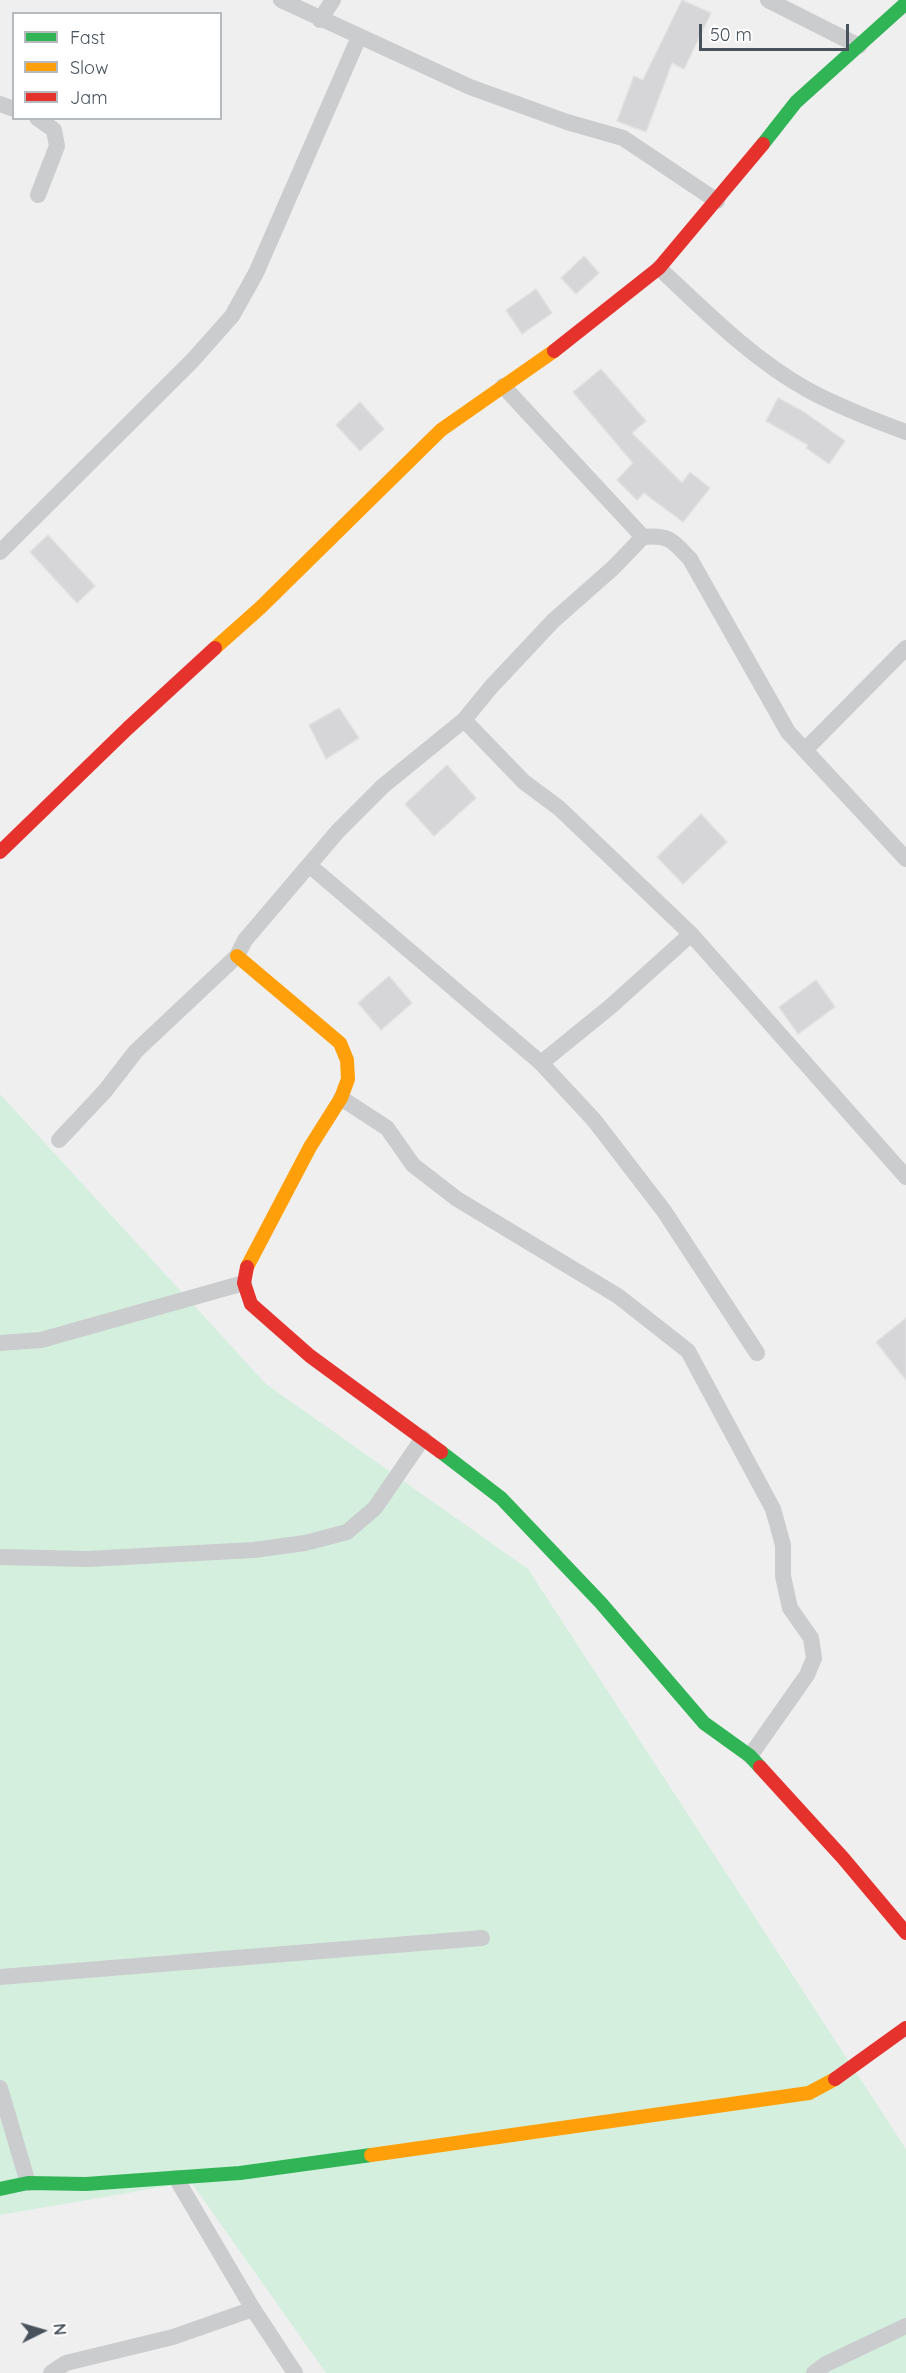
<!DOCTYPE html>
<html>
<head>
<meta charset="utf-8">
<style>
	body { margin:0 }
	#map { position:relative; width:906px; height:2373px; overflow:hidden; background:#f0efef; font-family:Quicksand,sans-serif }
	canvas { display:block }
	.legend { position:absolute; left:12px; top:12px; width:210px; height:108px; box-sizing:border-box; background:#fff; border:2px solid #b5babe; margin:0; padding:8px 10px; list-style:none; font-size:18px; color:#47525c }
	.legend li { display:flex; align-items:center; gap:12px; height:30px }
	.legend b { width:30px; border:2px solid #b5babe }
	.north { position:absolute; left:12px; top:2301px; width:60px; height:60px; -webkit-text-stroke:4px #fff; paint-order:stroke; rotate:85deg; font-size:16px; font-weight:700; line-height:24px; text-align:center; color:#47525c }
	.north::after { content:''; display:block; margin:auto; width:21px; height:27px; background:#47525c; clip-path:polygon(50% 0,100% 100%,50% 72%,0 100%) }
	.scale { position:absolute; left:699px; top:24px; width:150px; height:27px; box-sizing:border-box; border:3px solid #47525c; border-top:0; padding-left:8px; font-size:18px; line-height:21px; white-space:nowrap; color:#47525c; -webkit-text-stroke:4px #fff; paint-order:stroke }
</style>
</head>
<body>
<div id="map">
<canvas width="906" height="2373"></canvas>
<ul class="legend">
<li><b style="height:8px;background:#30b455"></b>Fast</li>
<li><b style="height:8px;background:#ff9f0a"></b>Slow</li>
<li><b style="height:8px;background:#e5322d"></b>Jam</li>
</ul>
<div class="north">N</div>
<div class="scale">50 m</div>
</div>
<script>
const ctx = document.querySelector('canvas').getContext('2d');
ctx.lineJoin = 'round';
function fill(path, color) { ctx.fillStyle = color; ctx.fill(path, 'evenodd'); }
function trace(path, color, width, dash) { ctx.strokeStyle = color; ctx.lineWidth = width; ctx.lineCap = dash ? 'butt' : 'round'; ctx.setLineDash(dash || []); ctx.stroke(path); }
const green = new Path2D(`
	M0,1094l266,290 262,185 378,580v224h-580l-135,-191 -191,33z`);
const building = new Path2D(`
	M682,0l29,13 -27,56 -12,-6 -26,69 -29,-11 17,-45 9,4z
	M584,256l15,17 -23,21 -15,-16z
	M536,289l16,24 -30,21 -16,-24z
	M601,369l45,52 -14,12 50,50 8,-11 20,16 -27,34 -39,-29 -7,7 -20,-20 16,-17 -60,-71z
	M778,398l26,14 41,29 -16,23 -23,-16 2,-3 -42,-24z
	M360,402l24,27 -24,22 -24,-26z
	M48,535l47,51 -18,17 -47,-51z
	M339,708l20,30 -33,21 -17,-34z
	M447,765l29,33 -42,38 -29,-32z
	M701,814l26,28 -44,42 -26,-27z
	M389,976l23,27 -31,27 -23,-27z
	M816,980l19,27 -37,27 -19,-27z
	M906,1318v62l-30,-38z`);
const street = new Path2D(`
	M281,0l189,87 97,35 56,16 94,63
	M768,0l91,46
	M320,20l13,-20
	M0,104l14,5
	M37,118l17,12 3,16 -19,49
	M659,268c46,43 93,91 149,122 28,15 68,31 98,42
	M503,386l140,151c26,-3 30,4 47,22l98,173 118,127
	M643,537l-30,31 -60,53 -62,66 -27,33 60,62 35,26 132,126 215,243
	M0,552l192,-191 40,-45 24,-43 103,-236
	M805,750l101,-102
	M309,865l232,198 53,57 70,91 93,142
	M541,1063l69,-56 81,-73
	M341,1098l46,30 26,37 44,34 161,97 70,55 85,158 10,36v31l7,32 21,30 3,20 -7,17 -57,81
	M59,1140l46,-49 31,-40 101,-95 8,-16 93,-109 45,-45 81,-66
	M0,1343l41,-3 203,-57
	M0,1557l87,2 167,-9 51,-7 42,-11 28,-24 48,-70
	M0,1977l482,-39
	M0,2088l28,95
	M176,2178l77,131 42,64
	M51,2373l15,-10 107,-26 80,-28
	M814,2373l12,-9 80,-38`);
const fast = new Path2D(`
	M763,144l33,-42 110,-99
	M441,1452l60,46 100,105 103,120 46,33 10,11
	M0,2189l28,-6 58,1 154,-11 131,-18`);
const slow = new Path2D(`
	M215,648l45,-40 181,-178 113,-79
	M237,956l103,87 7,17 1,19 -7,19 -31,49 -63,120
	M371,2155l438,-62 26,-14`);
const jam = new Path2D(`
	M554,351l105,-83 104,-124
	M0,852l128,-124 87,-80
	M247,1267l-3,16 7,21 59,52 131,96
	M760,1767l83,91 63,75
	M835,2079l71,-51`);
fill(green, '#d4efde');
fill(building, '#d6d6d8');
trace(building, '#e1e1e2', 1.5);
trace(street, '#caccce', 16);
trace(fast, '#30b455', 14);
trace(slow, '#ff9f0a', 14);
trace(jam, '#e5322d', 14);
</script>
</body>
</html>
